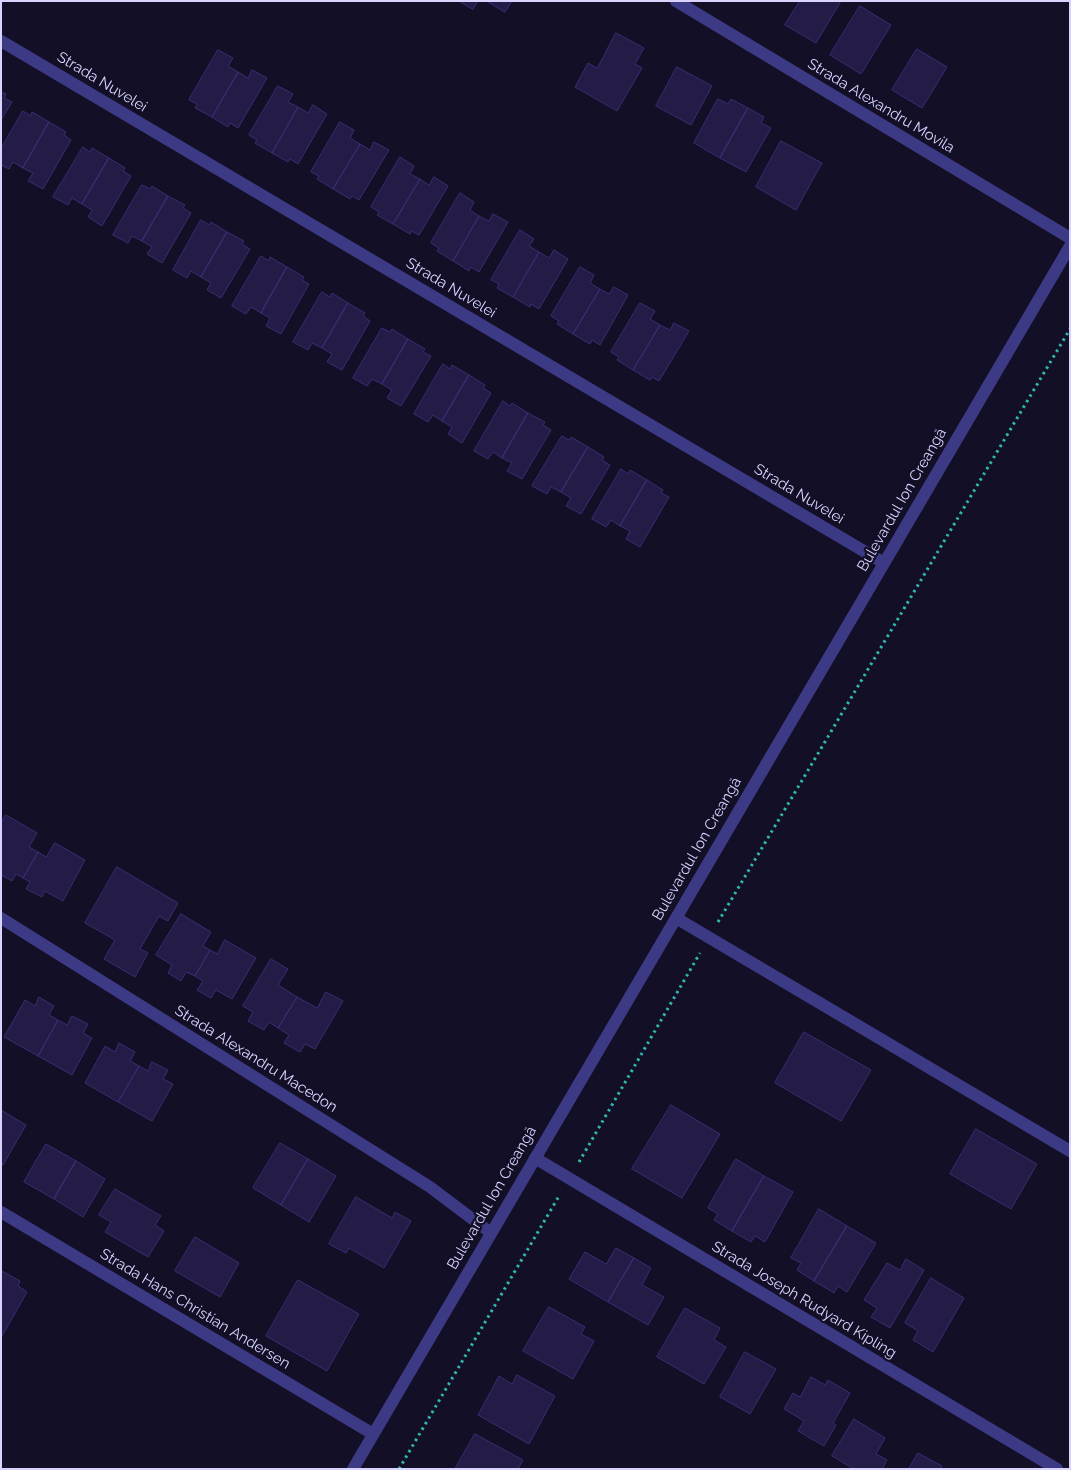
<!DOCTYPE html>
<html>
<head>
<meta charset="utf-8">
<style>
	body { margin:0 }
	#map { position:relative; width:1071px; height:1470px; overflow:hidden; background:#130f26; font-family:Raleway,sans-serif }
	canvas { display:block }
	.frame { position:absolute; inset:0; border:2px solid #d9d4ff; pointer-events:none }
</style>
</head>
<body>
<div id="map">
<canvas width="1071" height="1470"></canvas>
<div class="frame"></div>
</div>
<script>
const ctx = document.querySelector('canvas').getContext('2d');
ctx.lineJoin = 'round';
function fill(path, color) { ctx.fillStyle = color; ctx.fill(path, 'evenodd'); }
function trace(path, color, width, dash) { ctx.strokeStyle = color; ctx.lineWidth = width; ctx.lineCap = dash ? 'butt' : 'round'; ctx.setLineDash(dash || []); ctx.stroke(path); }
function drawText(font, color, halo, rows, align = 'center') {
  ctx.font = font + ' Raleway,sans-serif'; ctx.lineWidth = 4.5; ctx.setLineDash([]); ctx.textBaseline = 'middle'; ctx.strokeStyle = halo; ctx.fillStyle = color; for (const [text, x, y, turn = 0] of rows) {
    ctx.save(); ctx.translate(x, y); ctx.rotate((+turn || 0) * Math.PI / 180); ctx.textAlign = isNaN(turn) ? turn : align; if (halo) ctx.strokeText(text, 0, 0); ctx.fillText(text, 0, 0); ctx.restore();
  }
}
const building = new Path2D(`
	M459,1h19l-5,8z
	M487,1h25l-7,11z
	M800,1h41l-25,42 -31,-18z
	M860,6l31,19 -30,49 -31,-19z
	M616,33l28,15 -9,16 7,4 -25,43 -42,-24 13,-24 9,5z
	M917,49l30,18 -25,41 -30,-18z
	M218,50l15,8 -5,8 10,6 -26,45 -17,-9 2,-4 -8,-4z
	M677,67l35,19 -21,39 -35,-19z
	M252,70l15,8 -29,50 -8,-5 -2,4 -16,-10 26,-45 10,6z
	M278,86l15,8 -5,8 10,5 -26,46 -17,-10 2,-3 -8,-5z
	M1,92l5,2 -2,4 8,4 -11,18z
	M718,99l10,5 3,-5 17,9 -28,50 -26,-15z
	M313,105l14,9 -29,50 -8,-5 -2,3 -16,-9 26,-46 10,6z
	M748,108l16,9 -3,6 10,5 -25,44 -26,-14z
	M23,111l8,5 1,-4 17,10 -26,46 -10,-6 -4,7 -8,-4v-16z
	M49,122l17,10 -2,3 7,5 -28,49 -15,-8 5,-8 -10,-5z
	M340,122l14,8 -4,8 10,6 -27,45 -16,-10 2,-3 -8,-4z
	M781,141l41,22 -26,47 -40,-23z
	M374,142l15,8 -30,50 -7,-4 -2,3 -17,-10 27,-45 10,6z
	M83,147l7,5 2,-4 17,10 -27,46 -10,-6 -4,7 -15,-8z
	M400,157l14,9 -4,8 10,5 -27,45 -16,-9 2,-3 -8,-5z
	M109,158l16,10 -2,3 8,5 -29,50 -14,-9 4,-7 -10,-6z
	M434,177l14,9 -29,49 -8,-4 -1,3 -17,-10 27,-45 9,6z
	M142,185l8,4 2,-3 16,10 -26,45 -10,-5 -4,7 -15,-8z
	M460,193l14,9 -4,8 9,6 -26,45 -16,-10 2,-3 -8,-5z
	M168,196l17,9 -2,3 8,5 -29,50 -15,-9 5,-7 -10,-6z
	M493,214l15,8 -29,50 -8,-5 -2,4 -16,-10 26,-45 10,5z
	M201,220l8,5 2,-3 16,10 -26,45 -10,-6 -4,7 -14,-8z
	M520,230l14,9 -5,7 10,6 -26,45 -16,-9 2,-4 -8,-4z
	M227,232l17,9 -2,3 8,5 -29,49 -14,-8 4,-7 -10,-6z
	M554,250l14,9 -29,50 -8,-5 -1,3 -17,-10 26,-45 10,6z
	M261,256l8,5 1,-4 17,10 -26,46 -10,-6 -5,7 -14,-8z
	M287,267l17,10 -2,3 7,4 -28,50 -15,-8 4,-8 -9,-5z
	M580,267l14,8 -4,8 10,6 -27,45 -16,-10 2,-3 -8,-5z
	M614,287l14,8 -28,50 -8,-5 -2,4 -17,-10 27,-45 9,5z
	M322,292l8,5 2,-4 16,10 -26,45 -10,-5 -4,7 -15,-8z
	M348,303l17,10 -2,3 7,5 -28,49 -15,-8 5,-8 -10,-6z
	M640,303l15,8 -5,8 10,6 -27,45 -16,-10 2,-3 -8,-5z
	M674,323l15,8 -30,50 -7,-4 -2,3 -17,-10 27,-45 10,5z
	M382,328l8,4 2,-3 16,10 -26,45 -10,-5 -5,7 -14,-8z
	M408,339l17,10 -2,3 8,4 -30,50 -14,-8 5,-8 -10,-6z
	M443,364l7,5 2,-4 17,10 -27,46 -9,-6 -5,7 -14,-8z
	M469,375l16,10 -2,3 8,5 -29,50 -14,-9 4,-7 -10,-6z
	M503,401l7,5 2,-3 16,10 -26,45 -9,-6 -5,7 -14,-8z
	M528,413l17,9 -2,3 8,5 -29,49 -15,-8 5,-8 -10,-5z
	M562,436l7,4 2,-3 17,10 -27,45 -10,-5 -4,7 -15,-8z
	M588,447l16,10 -2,3 8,5 -29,49 -15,-8 5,-8 -10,-6z
	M621,469l7,5 2,-4 17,10 -27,46 -9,-6 -5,7 -14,-8z
	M647,480l16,10 -2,3 8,4 -29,50 -14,-8 4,-8 -10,-5z
	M6,815l31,18 -8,14 9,5 -15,26 -7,-4 -4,7 -11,-6v-52z
	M55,843l30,17 -22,41 -18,-10 -3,6 -16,-8 4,-7 -7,-4 15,-26 8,5z
	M117,867l61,36 -10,18 -9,-5 -19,33 8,4 -13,24 -31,-18 11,-19 -30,-17z
	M181,914l30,18 -8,14 7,4 -15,26 -9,-4 -5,9 -13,-8 4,-8 -16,-10z
	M225,940l31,18 -24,41 -16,-9 -5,8 -14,-8 6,-9 -8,-5 15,-26 7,4z
	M271,959l17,10 -10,16 19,12 -19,31 -9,-6 -5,8 -16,-9 5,-9 -10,-6z
	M326,992l17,9 -28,48 -10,-5 -5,8 -16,-9 5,-8 -11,-7 19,-31 20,11z
	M39,997l15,9 -5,9 9,5 -20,36 -34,-19 21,-37 10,6z
	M72,1016l16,8 -5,9 9,5 -20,37 -34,-19 20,-36 9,5z
	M804,1032l67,38 -30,51 -66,-38z
	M119,1043l16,9 -5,9 9,5 -21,36 -33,-19 20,-37 10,6z
	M152,1062l16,8 -5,9 10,5 -21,37 -34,-19 21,-36 9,5z
	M671,1105l49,29 -38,64 -50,-29z
	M1,1110l25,15 -23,40 -2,-1z
	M976,1129l61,35 -26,45 -61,-35z
	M280,1143l28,16 -27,46 -28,-17z
	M46,1144l30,17 -22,38 -30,-17z
	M308,1159l28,17 -27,46 -28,-17z
	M736,1159l28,17 -32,55 -18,-11 4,-6 -10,-6z
	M76,1161l29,18 -22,38 -29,-18z
	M764,1176l29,16 -28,50 -10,-6 -4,6 -19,-11z
	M115,1189l46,27 -6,9 9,6 -16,26 -43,-25 6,-10 -12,-7z
	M356,1197l36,21 3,-6 16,9 -27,47 -35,-20 -3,5 -17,-9z
	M819,1209l28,17 -33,55 -17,-11 4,-7 -10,-5z
	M847,1226l29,17 -29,49 -9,-6 -4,7 -20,-12z
	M195,1237l44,26 -19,34 -45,-26z
	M616,1248l18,10 -26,44 -39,-23 16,-27 21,12z
	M634,1258l17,10 -9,17 22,12 -16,28 -40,-23z
	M906,1259l18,11 -34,58 -19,-11 6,-9 -13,-8 23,-37 13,7z
	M2,1271l18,10 -2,5 9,6 -26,46z
	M931,1278l33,20 -31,54 -20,-12 5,-9 -13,-8z
	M298,1280l61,34 -32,57 -61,-35z
	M549,1307l36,20 -4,7 13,7 -21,38 -50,-28z
	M685,1308l35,20 -6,12 12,7 -22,37 -47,-27z
	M745,1352l31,17 -26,45 -30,-17z
	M517,1375l38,21 -26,48 -51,-29 21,-39 13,8z
	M811,1377l14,8 3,-5 22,13 -17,30 3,2 -12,21 -26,-15 6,-10 -20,-12 9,-16 7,4z
	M854,1419l31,19 -9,16 11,6 -5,9h-28l-22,-13z
	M475,1434l48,26 -5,9h-63z
	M918,1453l24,13 -2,3h-31z`);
const path = new Path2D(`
	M718,922l352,-593
	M579,1162l121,-209
	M399,1469l160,-273`);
const minor = new Path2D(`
	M676,1l394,237
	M1,41l883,522
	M1,918l429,269 61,46
	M676,918l394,233
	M535,1158l522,311
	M1,1212l372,222`);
const tertiary = new Path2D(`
	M353,1469l717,-1223`);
const streetNames = [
	["Strada Nuvelei",102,82,31],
	["Strada Alexandru Movila",881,106,31],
	["Strada Nuvelei",451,288,31],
	["Strada Nuvelei",799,494,31],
	["Bulevardul Ion Creangă",902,500,-60],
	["Bulevardul Ion Creangă",697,849,-60],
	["Strada Alexandru Macedon",256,1059,32],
	["Bulevardul Ion Creangă",492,1198,-60],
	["Strada Joseph Rudyard Kipling",804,1300,31],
	["Strada Hans Christian Andersen",195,1309,31]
];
fill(building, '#241b47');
trace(building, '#3b2d73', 1);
trace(path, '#2fb8b0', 3, [2.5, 4]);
trace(minor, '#3d3a85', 12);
trace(tertiary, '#3d3a85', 12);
drawText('15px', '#d9d4ff', '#130f26', streetNames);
</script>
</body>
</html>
